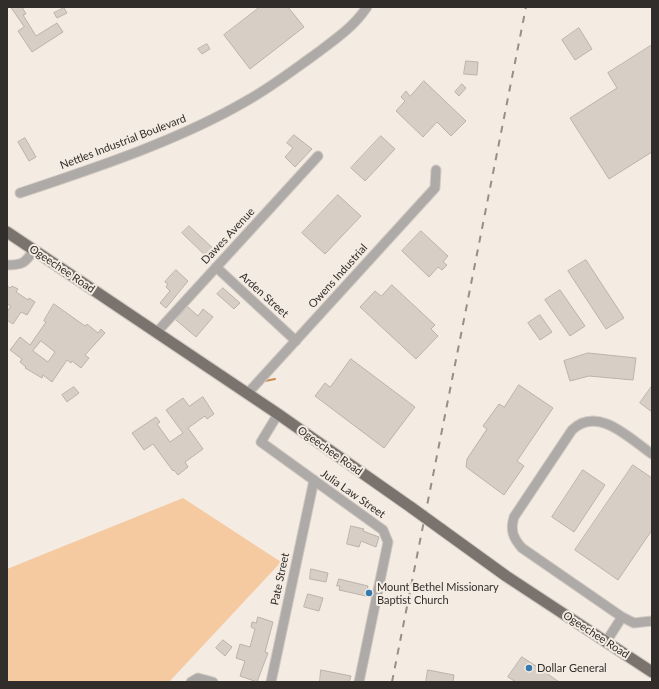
<!DOCTYPE html>
<html>
<head>
<meta charset="utf-8">
<style>
	body { margin:0 }
	#map { position:relative; width:659px; height:689px; overflow:hidden; background:#f4ebe3; font-family:Lato,sans-serif }
	canvas { display:block }
	.frame { position:absolute; inset:0; border:8px solid #312d2a; pointer-events:none }
</style>
</head>
<body>
<div id="map">
<canvas width="659" height="689"></canvas>
<div class="frame"></div>
</div>
<script>
const ctx = document.querySelector('canvas').getContext('2d');
ctx.lineJoin = 'round';
function fill(path, color) { ctx.fillStyle = color; ctx.fill(path, 'evenodd'); }
function trace(path, color, width, dash) { ctx.strokeStyle = color; ctx.lineWidth = width; ctx.lineCap = dash ? 'butt' : 'round'; ctx.setLineDash(dash || []); ctx.stroke(path); }
function drawText(font, color, halo, rows, align = 'center') {
  ctx.font = font + ' Lato,sans-serif'; ctx.lineWidth = 4; ctx.setLineDash([]); ctx.textBaseline = 'middle'; ctx.strokeStyle = halo; ctx.fillStyle = color; for (const [text, x, y, turn = 0] of rows) {
    ctx.save(); ctx.translate(x, y); ctx.rotate((+turn || 0) * Math.PI / 180); ctx.textAlign = isNaN(turn) ? turn : align; if (halo) ctx.strokeText(text, 0, 0); ctx.fillText(text, 0, 0); ctx.restore();
  }
}
const green = new Path2D(`
	M183,498l98,64 -112,120h-162v-113z`);
const stream = new Path2D(`
	M265,381l10,-2`);
const building = new Path2D(`
	M11,7h11l4,7 -3,1 13,21 21,-13 6,9 -31,20 -14,-21 6,-4z
	M260,7h28l16,20 -54,42 -26,-34z
	M64,8l3,5 -10,5 -3,-5z
	M579,28l13,21 -17,11 -13,-20z
	M207,44l3,5 -8,5 -4,-5z
	M652,45v107l-43,27 -39,-61 47,-30 -9,-15z
	M466,61l12,1 -1,13 -13,-1z
	M424,81l42,40 -15,15 -14,-14 -14,15 -27,-26 9,-10 -4,-4 5,-6 4,5z
	M462,84l4,4 -7,8 -4,-4z
	M294,135l18,14 -17,18 -10,-10 8,-9 -6,-5z
	M381,136l14,13 -30,32 -14,-13z
	M25,138l11,19 -7,4 -11,-19z
	M338,195l23,21 -36,38 -23,-21z
	M189,226l27,25 -7,8 -27,-26z
	M421,231l27,25 -5,6 4,3 -5,5 -4,-3 -9,10 -27,-26z
	M586,260l38,58 -18,11 -38,-58z
	M176,270l12,11 -22,27 -6,-5 10,-12 -4,-4 2,-3 -3,-2z
	M392,285l43,40 -4,4 7,7 -22,23 -56,-52 15,-16 6,5z
	M7,286l3,2 2,-2 6,3 -2,3 12,8 1,-2 6,4 -8,13 -6,-3 -8,12 -6,-4v-8l4,-6 -4,-2z
	M223,288l17,15 -6,6 -17,-15z
	M560,290l25,36 -15,10 -25,-36z
	M54,304l31,22 2,-2 11,9 3,-4 4,4 -20,22 4,3 -8,10 -9,-7 -1,2 -4,-3 -15,22 -9,-7 -1,3 -17,-10 1,-1 -6,-5 2,-3 -12,-9 10,-13 10,8 16,-23 -2,-1zM41,341l14,11 -7,10 -15,-11z
	M188,307l10,9 5,-7 10,8 -17,20 -20,-17z
	M540,315l12,17 -12,8 -12,-17z
	M588,353l48,5 -3,22 -44,-4 -19,5 -6,-20z
	M351,359l64,48 -31,41 -69,-52 10,-13 5,4z
	M519,385l34,23 -36,53 7,5 -20,29 -38,-28 1,-8 20,-30 -4,-3 16,-22 5,3z
	M652,386v26l-12,-9z
	M74,387l5,6 -12,9 -5,-7z
	M203,397l11,17 -7,5 -2,-3 -17,12 15,21 -18,13 3,5 -10,8 -4,-5 -1,1 -20,-27 -9,6 -12,-17 24,-16 4,5 -3,2 13,18 13,-9 -17,-23 17,-12 6,8z
	M633,465l19,13v52l-34,50 -43,-30z
	M583,470l22,15 -31,47 -22,-15z
	M351,526l13,3 -1,2 16,6 -3,10 -15,-6 -2,6 -12,-3z
	M311,569l17,4 -2,9 -16,-3z
	M339,579l29,7 -2,10 -27,-6 1,-4h-3z
	M308,594l15,4 -4,13 -15,-4z
	M258,617l15,5 -8,30 3,1 -11,29 -17,-6 5,-15 -9,-3 4,-14 10,3 5,-18 -4,-2 1,-5 4,1z
	M223,640l9,7 -7,9 -9,-8z
	M522,657l14,9 1,-2 10,6 -2,2 14,10h-43l-8,-5z
	M321,670l30,6 -2,6h-29z
	M428,670l26,5 -1,7h-27z`);
const minor = new Path2D(`
	M20,193c75,-25 160,-53 228,-93 23,-13 44,-29 65,-44 20,-15 40,-28 54,-49
	M7,265c16,0 18,-2 27,-15
	M216,267l80,74
	M156,333l162,-177
	M247,394l188,-206 1,-18
	M278,414l-17,28 122,88 5,12 -29,140
	M652,454c-22,-15 -54,-49 -80,-24l-58,87c-4,13 -1,21 8,31l100,69 12,6 18,-2
	M606,642l16,-25
	M191,682l7,-4 15,4
	M271,682l43,-202`);
const major = new Path2D(`
	M7,232l271,182 134,94
	M441,529l65,47 146,96`);
const rail = new Path2D(`
	M392,682l134,-675`);
const majorBridge = new Path2D(`
	M412,508l29,21`);
const markers = [
	[369,593,4,"#357aaf"],
	[529,668,4,"#357aaf"]
];
const streetNames = [
	["Nettles Industrial Boulevard",123,142,-21],
	["Dawes Avenue",228,236,-47],
	["Ogeechee Road",62,269,34],
	["Owens Industrial",338,276,-48],
	["Arden Street",264,295,42],
	["Ogeechee Road",330,451,35],
	["Julia Law Street",353,494,35],
	["Pate Street",280,579,-78],
	["Ogeechee Road",596,635,33]
];
const poiNames = [
	["Mount Bethel Missionary",377,587],
	["Baptist Church",377,600],
	["Dollar General",537,668]
];
fill(green, '#f6caa1');
trace(stream, '#c98c4d', 2);
fill(building, '#d7cec6');
trace(building, '#bbb3ab', 1);
trace(minor, '#d1c9c2', 11);
trace(major, '#d1c9c2', 13);
trace(minor, '#aeaaa7', 9);
trace(major, '#7a736d', 11);
trace(rail, '#968f89', 2, [7, 7]);
trace(majorBridge, '#d1c9c2', 13, []);
trace(majorBridge, '#7a736d', 11);
for (const [x, y, r, color] of markers) { const dot = new Path2D(); dot.arc(x, y, r, 0, 2 * Math.PI); ctx.fillStyle = color; ctx.fill(dot); trace(dot, '#f4ebe3', 1.5); }
drawText('11px', '#312d2a', '#f4ebe3', streetNames);
drawText('11px', '#312d2a', '#f4ebe3', poiNames, 'left');
</script>
</body>
</html>
